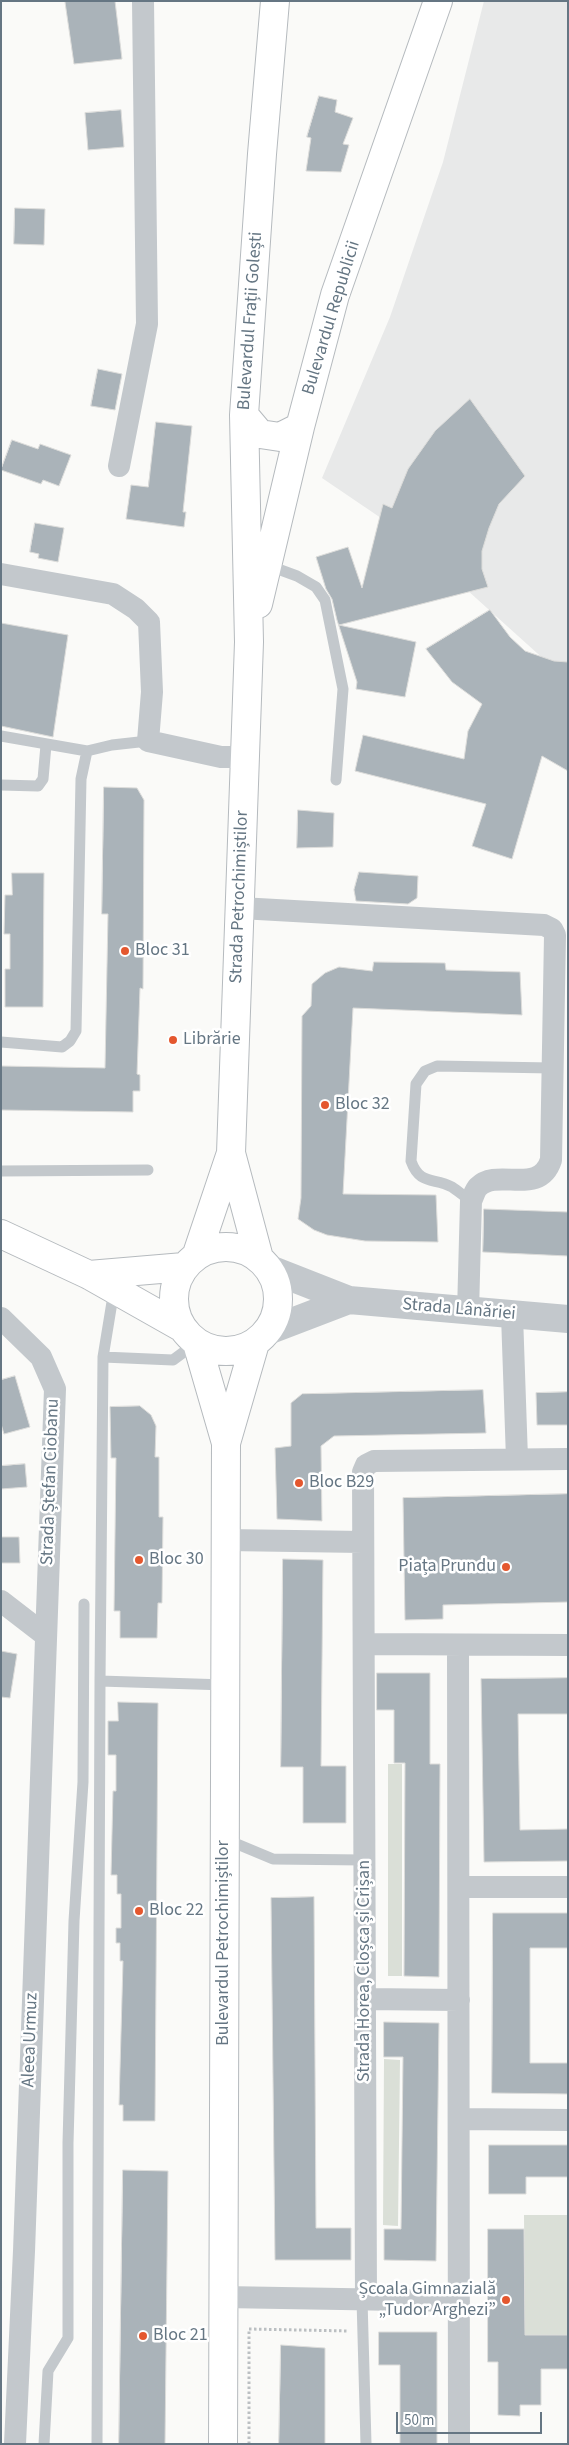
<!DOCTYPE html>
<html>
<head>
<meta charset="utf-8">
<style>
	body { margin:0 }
	#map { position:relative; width:569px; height:2445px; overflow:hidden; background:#fafaf8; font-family:"Source Sans 3",sans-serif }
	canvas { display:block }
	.frame { position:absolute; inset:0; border:2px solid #657683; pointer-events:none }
	.scale { position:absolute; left:396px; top:2412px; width:146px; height:22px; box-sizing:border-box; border:2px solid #657683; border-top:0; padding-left:6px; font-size:15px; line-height:18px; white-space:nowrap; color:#657683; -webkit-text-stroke:4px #fff; paint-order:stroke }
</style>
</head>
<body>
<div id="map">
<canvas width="569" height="2445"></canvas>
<div class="frame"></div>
<div class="scale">50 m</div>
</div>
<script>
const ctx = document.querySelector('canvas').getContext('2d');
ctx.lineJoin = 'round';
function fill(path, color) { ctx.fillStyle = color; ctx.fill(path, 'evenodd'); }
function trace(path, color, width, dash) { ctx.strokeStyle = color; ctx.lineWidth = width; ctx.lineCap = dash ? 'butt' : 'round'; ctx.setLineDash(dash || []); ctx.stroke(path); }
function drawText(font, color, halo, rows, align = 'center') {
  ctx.font = font + ' "Source Sans 3",sans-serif'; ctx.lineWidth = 5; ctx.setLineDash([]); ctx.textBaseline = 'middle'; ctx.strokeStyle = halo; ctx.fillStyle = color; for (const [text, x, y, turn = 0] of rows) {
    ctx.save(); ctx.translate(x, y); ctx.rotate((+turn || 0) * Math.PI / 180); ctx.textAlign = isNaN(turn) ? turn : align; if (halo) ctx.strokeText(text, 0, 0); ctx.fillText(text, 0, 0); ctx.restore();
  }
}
const built = new Path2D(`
	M484,1h84v680l-162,-146 -84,-57 68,-161 53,-155z`);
const green = new Path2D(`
	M388,1764h14v212h-14z
	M384,2059l16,1 -2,166 -15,-1z
	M524,2215h44v120h-43z`);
const building = new Path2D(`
	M115,1l7,58 -48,5 -9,-62z
	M319,96l18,4 -2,12 18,6 -10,26 6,1 -8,27 -35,-1 5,-33 -4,-1z
	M121,110l3,37 -36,3 -3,-37z
	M15,208l30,1 -1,36 -30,-1z
	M98,369l24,5 -7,36 -24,-4z
	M470,399l55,77 -26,28 -10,24 -7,23v18l6,18 -149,38 77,17 -11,55 -49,-8 1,-7 -20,-62 -5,-21 -6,-10 -10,-32 32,-10 14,41 21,-84 9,4 16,-39 27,-38z
	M156,422l36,4 -9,86h3l-2,15 -58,-8 5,-34 17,2z
	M12,440l26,9 2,-5 31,11 -12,31 -16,-6 -2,4 -40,-14z
	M35,523l29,5 -6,34 -20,-4 1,-4 -9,-2z
	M490,610l20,27 15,14 29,10 14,1v109l-26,-15 -30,103 -40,-13 14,-42 -131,-33 8,-36 101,24 4,-28 14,-27 -30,-22 -26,-33z
	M1,623l67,12 -15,102 -52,-11z
	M104,787l33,1 7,12 -1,189 -3,-1 -3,86 3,1v16h-7v21l-132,-2v-44l104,2 3,-154h-6z
	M298,810l36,3 -1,34 -36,1z
	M359,872l59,4 -1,22 -9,6 -52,-3 -2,-11z
	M12,873h32l-1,134h-38v-38h5v-35h-6l1,-39h7z
	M374,962l71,1 1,7 74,2 2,43 -169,-7 -10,186 93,1 2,47 -73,-1 -38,-6 -13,-5 -16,-11 3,-21 1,-182 9,-10 1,-22 13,-11 14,-6 33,4z
	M484,1209l84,3v44l-85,-4z
	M15,1376l15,51 -26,7 -3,-10v-44z
	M483,1390l3,43 -152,3 -13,10 1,75 -45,-2 -2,-71 16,-2v-43l11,-9z
	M568,1392v33h-31l-1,-32z
	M140,1406l11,9 5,11 -1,31h4v60h4l-1,86h-4l-1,35h-37v-27h-6l2,-153h-5l-1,-51z
	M25,1464l2,23 -26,2v-23z
	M568,1494v108l-125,3v14l-38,1 -2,-122z
	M1,1537h18l1,26h-19z
	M283,1559l40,1 -2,206h25v57h-43v-56h-22z
	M1,1651l16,3 -7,44 -9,-1z
	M377,1673h53v91h10l-1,213 -35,-1 1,-213h-11v-53h-17z
	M568,1678v36h-50l2,116 48,-1v32l-84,1 -3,-183z
	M118,1702l40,1 -3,418h-32v-16h-4l4,-144h-3v-18h-4v-15h5v-34h-4v-19h-6l2,-84h3v-36h-8v-34h10z
	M314,1897l2,331h35v32h-76l-4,-362z
	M493,1913h75v35h-38v115h38v31l-76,-1z
	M384,2022l55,1 -3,238 -52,-1v-31h17l2,-172h-19z
	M489,2145h79v32h-42v17h-37z
	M123,2170l45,1 -3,273h-46z
	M488,2229h36l1,106h43v34h-27v36h-21v11l-22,-1v-53h-10z
	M379,2332h58v112h-37v-79h-21z
	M281,2345l44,3v96h-46z`);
const path = new Path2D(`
	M249,2444v-115l100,2`);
const service = new Path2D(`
	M267,565l30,11 19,11 9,13 18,89 -7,91
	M1,736l86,15
	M1,785l37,1 5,-7 3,-34
	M1,1042l61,5 8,-6 6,-10 5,-252 6,-28 25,-6 36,-4
	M1,1171l147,-1
	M471,1201c-6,-4 -13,-10 -19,-14 -18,-10 -32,-1 -41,-26l5,-77 9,-13 12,-5 115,2
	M103,1357l70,3 23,-17
	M100,1681l3,-324 11,-67
	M225,1839l48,20 91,1
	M362,2299l4,145
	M44,2444l4,-73 20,-33v-195l6,-222 9,-139 1,-178
	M97,2444l3,-763 126,4`);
const minor = new Path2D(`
	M119,466l28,-142 -4,-323
	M1,574l112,20 23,15 13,13 3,70 -4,49 73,16h24
	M240,908l304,17 8,4 3,6 -4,225c-12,37 -53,7 -73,27 -3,3 -5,10 -7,14l-3,111
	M512,1315l5,144
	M1,1318l40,39 14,32 -31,862 -9,193
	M226,1540l137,2
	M1,1601l44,34
	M364,1644l204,1
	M458,1645l1,799
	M459,1887h109
	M365,1999l94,1
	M459,2119l109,1
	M223,2297l236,4
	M366,2299l-3,-827 3,-7 8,-4 194,-2`);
const tertiary = new Path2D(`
	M270,1269l79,31 219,19
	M268,1331l81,-31`);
const primary = new Path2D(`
	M244,415l16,19 20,3 20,-10
	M258,604l42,-177 35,-132 103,-294
	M231,1153l28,105
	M1,1234l88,41 92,52
	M174 1299a52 52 0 1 1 104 0a52 52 0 1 1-104 0Z
	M197,1254l34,-101 18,-511 -5,-227 18,-261 13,-153
	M89,1275l95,-8
	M197,1343l29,100
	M223,2444l3,-1001 29,-100`);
const markers = [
	[125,951,5,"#e4572e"],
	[173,1040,5,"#e4572e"],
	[325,1105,5,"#e4572e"],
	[299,1483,5,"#e4572e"],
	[139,1560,5,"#e4572e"],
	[506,1567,5,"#e4572e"],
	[139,1911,5,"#e4572e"],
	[506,2300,5,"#e4572e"],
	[143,2336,5,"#e4572e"]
];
const streetNames = [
	["Bulevardul Republicii",332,318,-73],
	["Bulevardul Frații Golești",251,321,-86],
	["Strada Petrochimiștilor",240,897,-88],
	["Strada Lânăriei",459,1310,5],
	["Strada Ștefan Ciobanu",51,1482,-88],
	["Bulevardul Petrochimiștilor",224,1943,-90],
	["Strada Horea, Cloșca și Crișan",365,1971,-90],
	["Aleea Urmuz",31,2040,-88]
];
const poiNames = [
	["Bloc 31",135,951],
	["Librărie",183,1040],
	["Bloc 32",335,1105],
	["Bloc B29",309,1483],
	["Bloc 30",149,1560],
	["Piața Prundu",496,1567,"right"],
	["Bloc 22",149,1911],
	["Școala Gimnazială",496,2290,"right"],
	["„Tudor Arghezi”",496,2311,"right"],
	["Bloc 21",153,2336]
];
fill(built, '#e8e9e9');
fill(green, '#dadfd7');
fill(building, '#aab3b9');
trace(building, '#dcdcda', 1);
trace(primary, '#b5babe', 30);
trace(path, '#bbbfc2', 3, [2.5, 2.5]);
trace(service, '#c3c8cc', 11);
trace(minor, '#c3c8cc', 22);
trace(tertiary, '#c3c8cc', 28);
trace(primary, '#fff', 28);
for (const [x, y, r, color] of markers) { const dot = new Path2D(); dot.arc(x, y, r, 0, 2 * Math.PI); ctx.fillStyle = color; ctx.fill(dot); trace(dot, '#fff', 2); }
drawText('18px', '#657683', '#fff', streetNames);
drawText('18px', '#657683', '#fff', poiNames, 'left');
</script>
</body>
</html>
